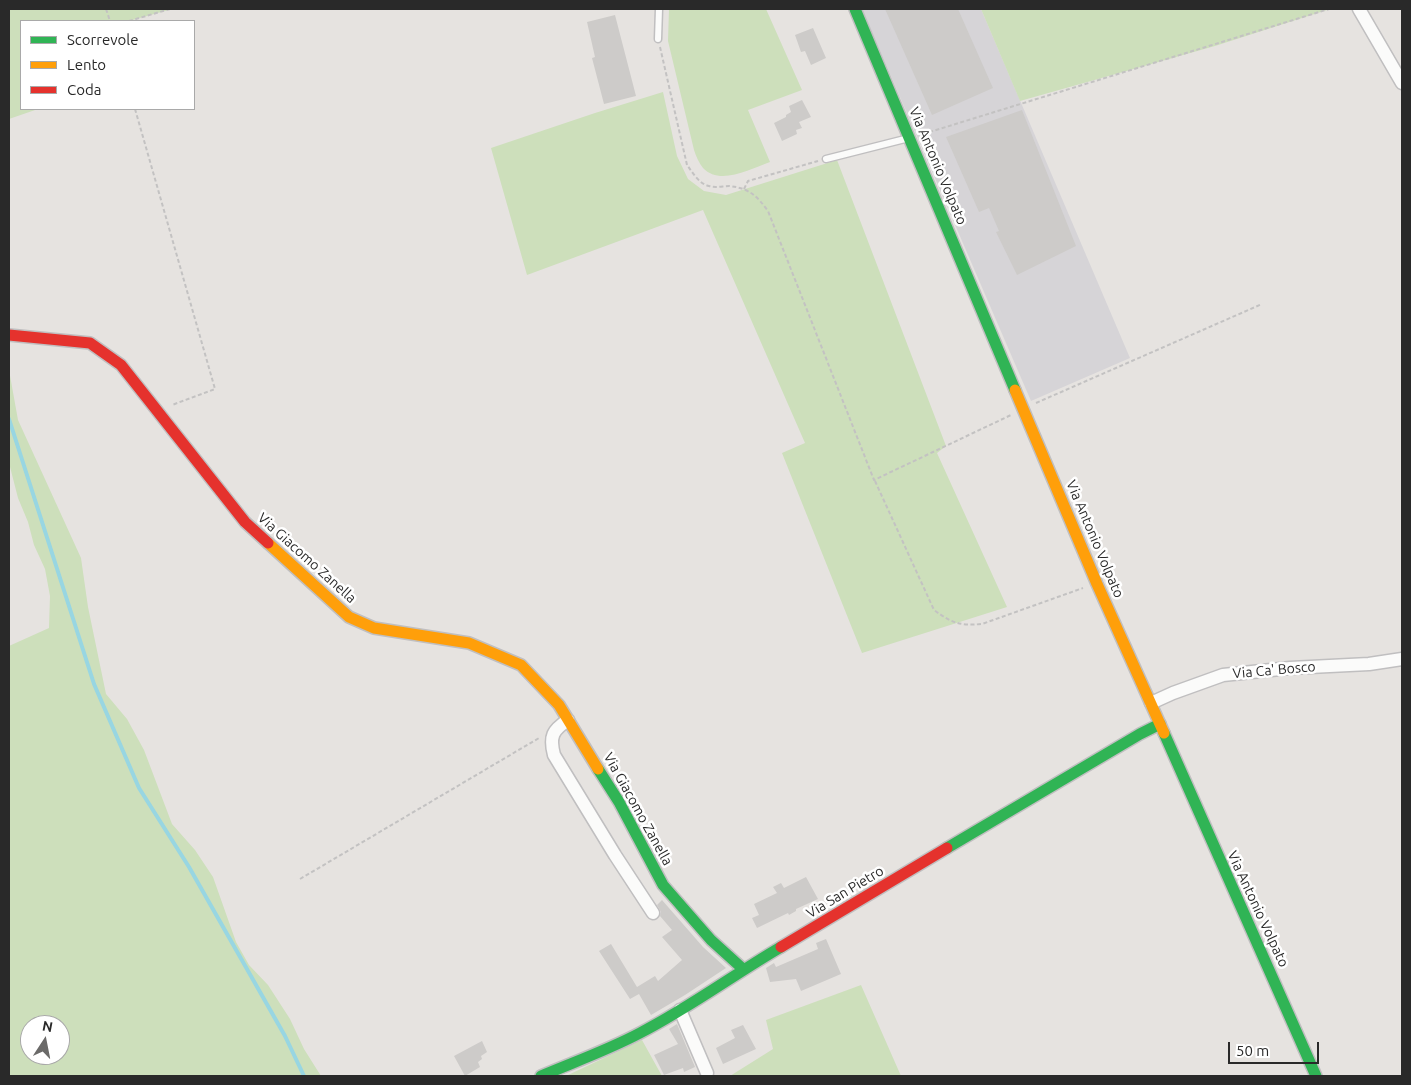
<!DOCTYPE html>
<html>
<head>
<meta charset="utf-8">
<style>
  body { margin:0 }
  #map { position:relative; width:1411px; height:1085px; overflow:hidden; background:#e6e3e0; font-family:Ubuntu,sans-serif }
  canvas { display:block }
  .frame { position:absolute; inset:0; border:10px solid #292929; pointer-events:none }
  .legend { position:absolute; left:20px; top:20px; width:175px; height:90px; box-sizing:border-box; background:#fff; border:1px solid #a9a9a9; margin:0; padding:6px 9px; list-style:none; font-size:15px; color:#292929 }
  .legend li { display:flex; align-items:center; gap:10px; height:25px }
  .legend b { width:25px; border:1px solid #a9a9a9 }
  .north { position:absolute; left:20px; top:1015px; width:50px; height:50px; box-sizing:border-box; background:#fff; border:1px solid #a9a9a9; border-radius:50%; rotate:11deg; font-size:14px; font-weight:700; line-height:20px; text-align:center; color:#292929 }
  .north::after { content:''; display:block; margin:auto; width:18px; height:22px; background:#6b6a69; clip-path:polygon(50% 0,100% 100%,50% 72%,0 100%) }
  .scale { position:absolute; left:1228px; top:1042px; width:91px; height:22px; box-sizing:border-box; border:2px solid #292929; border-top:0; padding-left:6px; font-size:15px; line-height:18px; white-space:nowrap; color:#292929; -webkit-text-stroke:4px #fff; paint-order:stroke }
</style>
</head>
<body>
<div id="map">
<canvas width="1411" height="1085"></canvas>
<div class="frame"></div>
<ul class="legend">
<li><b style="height:6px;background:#30b455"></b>Scorrevole</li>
<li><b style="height:6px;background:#ff9f0a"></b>Lento</li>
<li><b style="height:6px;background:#e5322d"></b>Coda</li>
</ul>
<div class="north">N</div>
<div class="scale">50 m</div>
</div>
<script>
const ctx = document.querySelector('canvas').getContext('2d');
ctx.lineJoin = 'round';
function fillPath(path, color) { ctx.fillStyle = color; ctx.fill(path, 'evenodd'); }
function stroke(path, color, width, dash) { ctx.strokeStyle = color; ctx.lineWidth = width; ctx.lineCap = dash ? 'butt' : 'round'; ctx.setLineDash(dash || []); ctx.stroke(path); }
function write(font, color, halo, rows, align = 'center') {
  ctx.font = font + ' Ubuntu,sans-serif'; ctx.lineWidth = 5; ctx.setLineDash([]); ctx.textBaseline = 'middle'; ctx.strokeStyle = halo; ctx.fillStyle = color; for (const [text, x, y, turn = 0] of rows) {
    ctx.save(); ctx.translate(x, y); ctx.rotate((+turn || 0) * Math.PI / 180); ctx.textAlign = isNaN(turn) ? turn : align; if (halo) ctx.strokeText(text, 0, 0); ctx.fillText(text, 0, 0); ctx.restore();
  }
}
fillPath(new Path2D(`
  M862,9h119l149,349 -99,43z`), '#d6d4d7');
fillPath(new Path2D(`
  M9,9h163l-43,12h-108v88h17l-29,10z
  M669,9h97l36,81 -54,20 22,52c-20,7 -50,24 -67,6 -4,-5 -7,-12 -9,-18l-26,-109z
  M981,9h349l-115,37 -195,55z
  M663,92l14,64 11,23 16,12 22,4 111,-35 109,286 -9,7 70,154 -145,46 -80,-200 23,-10 -102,-233 -176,65 -36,-127 104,-35z
  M9,370l9,50 63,138 7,49 18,87 21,25 17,31 28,74 23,26 18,27 23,65 13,23 19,20 22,34 14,30 17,27h-312v-430l40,-18 1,-32 -5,-27 -11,-24 -6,-23 -10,-24 -9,-35zM30,1025h30v30h-30z
  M861,985l40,91h-171l43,-27 -7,-29z
  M642,1040l20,36h-96z`), '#cddfbb');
stroke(new Path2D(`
  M9,419l85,265 45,104 50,79 96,169 19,40`), '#98d6e2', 4);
fillPath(new Path2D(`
  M885,9h73l35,79 -61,27z
  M615,15l21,81 -32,8 -12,-46 3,-1 -8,-35z
  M813,28l13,30 -15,7 -6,-14 -4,1 -6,-17z
  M802,100l9,17 -12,5 3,6 -6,2 1,4 -15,7 -8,-18 12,-6v-2l5,-3 -2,-6z
  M1022,110l54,136 -59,29 -21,-43 3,-1 -10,-23 -10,4 -33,-75z
  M806,877l12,22 -22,10v2l-7,4 -1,-2 -31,15 -5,-10 7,-3 -5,-11 23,-11 -4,-6 8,-4 3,5z
  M662,900l41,47 23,21 -41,27 -34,20 -12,-21 -9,5 -31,-48 12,-7 26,43 18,-11 3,5 24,-21 -20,-23 10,-7 -12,-14 1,-4 -4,-7z
  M826,939l15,35 -40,17 -5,-12 -26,3 -4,-14 8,-5 2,4 42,-18 -2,-6z
  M677,1024l18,43 -11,5 -1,-4 -19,7 -10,-20 24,-11 -9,-15z
  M743,1025l13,24 -33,15 -7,-16 19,-10 -4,-8z
  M482,1041l5,11 -6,4 1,3 -4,3 2,5 -15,9 -11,-20z`), '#cdcbc9');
const lane = new Path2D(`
  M658,39l1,-30
  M826,159l83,-21`);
const street = new Path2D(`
  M1359,9l43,74
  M1151,703l22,-10 50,-18 67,-7 79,-4 33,-5
  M568,720c-15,10 -19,16 -14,35l61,100 38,58
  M680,1010l27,63`);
const fast = new Path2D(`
  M855,9l160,381
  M1164,733l152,343
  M598,769l21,33 44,83 48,55 32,29
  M947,848l193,-114 20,-10
  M541,1076c33,-14 67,-26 99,-43 49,-25 93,-58 141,-86`);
const slow = new Path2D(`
  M1015,390l82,194 67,149
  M268,543l81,74 25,11 95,15 52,22 38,40 39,64`);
const jam = new Path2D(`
  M9,335l81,8 31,22 124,157 23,21
  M781,947l166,-99`);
stroke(lane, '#c0bfc0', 9);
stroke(street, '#c0bfc0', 15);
stroke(fast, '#c0bfc0', 14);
stroke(slow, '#c0bfc0', 14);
stroke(jam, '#c0bfc0', 14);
stroke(new Path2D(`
  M106,9l4,12
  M129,21l41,-12
  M660,47l27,118c6,8 12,19 22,21 7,2 14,0 20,0 20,2 28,10 39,25l106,269 137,-65
  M135,109l80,280 -43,16
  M923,134l406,-125
  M744,189l4,-8 70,-20
  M1036,403l226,-99
  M875,481l59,129c18,13 25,16 48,14l101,-36
  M300,879l239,-141`), '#c3c2c2', 2, [4, 2.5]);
stroke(lane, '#fbfbfa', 6);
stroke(street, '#fbfbfa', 12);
stroke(fast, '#30b455', 11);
stroke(slow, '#ff9f0a', 11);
stroke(jam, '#e5322d', 11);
write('14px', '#292929', '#fff', [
  ["Via Antonio Volpato",938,166,67],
  ["Via Antonio Volpato",1095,539,67],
  ["Via Giacomo Zanella",307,558,42],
  ["Via Ca' Bosco",1274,670,-5],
  ["Via Giacomo Zanella",638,809,61],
  ["Via San Pietro",845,892,-31],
  ["Via Antonio Volpato",1258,909,65]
]);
</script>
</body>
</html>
